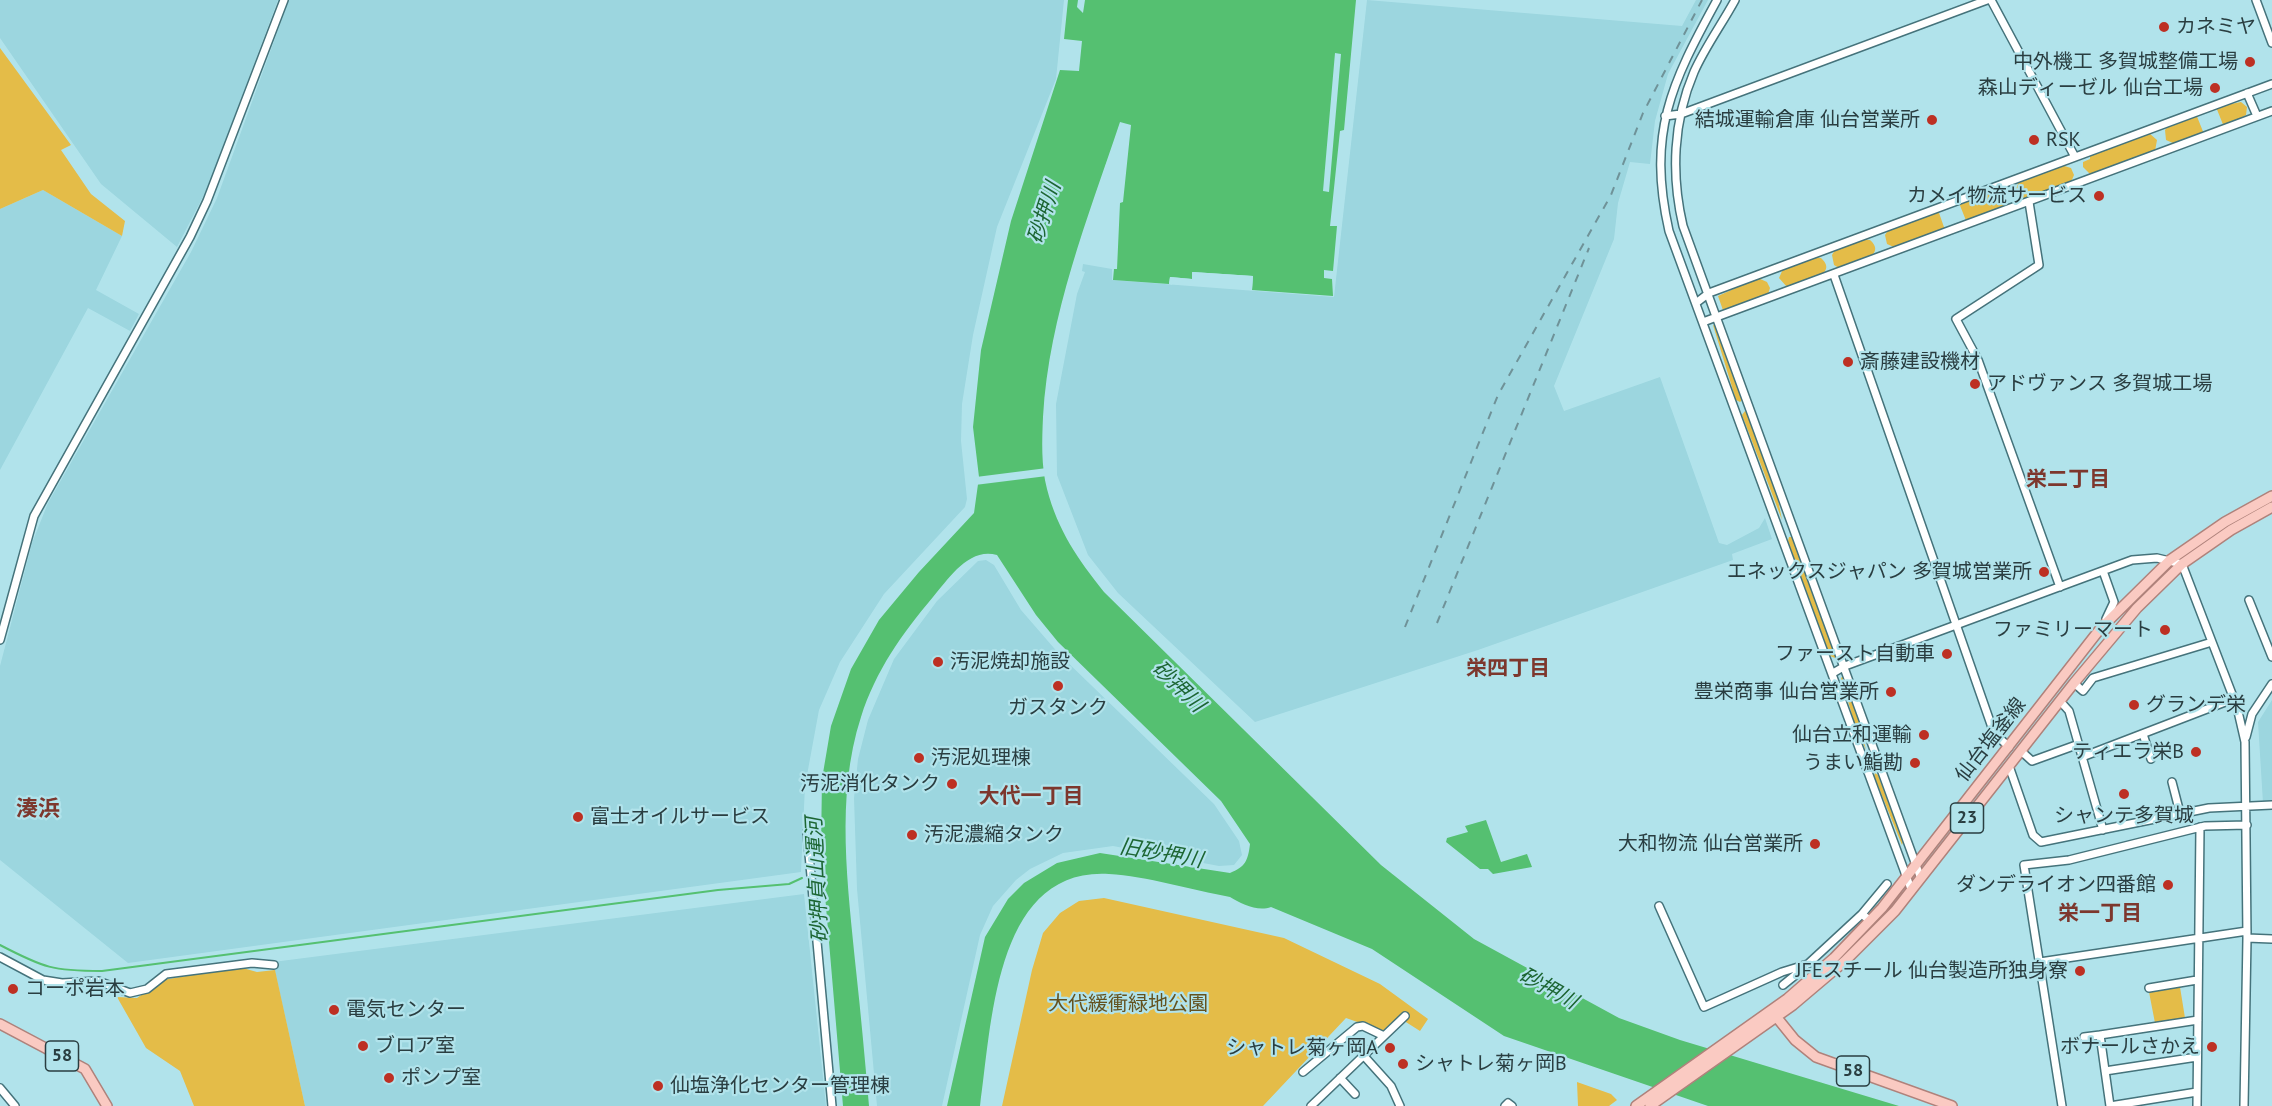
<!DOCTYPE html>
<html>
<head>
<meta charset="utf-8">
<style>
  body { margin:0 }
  canvas { display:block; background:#b1e3eb }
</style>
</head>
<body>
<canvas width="2272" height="1106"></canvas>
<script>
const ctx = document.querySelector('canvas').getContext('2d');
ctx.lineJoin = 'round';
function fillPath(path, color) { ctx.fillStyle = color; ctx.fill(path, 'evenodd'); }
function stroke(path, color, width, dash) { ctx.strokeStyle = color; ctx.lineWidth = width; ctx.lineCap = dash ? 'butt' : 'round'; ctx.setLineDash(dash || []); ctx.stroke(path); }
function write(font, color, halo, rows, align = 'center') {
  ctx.font = font + ' "PT Sans","Noto Sans JP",sans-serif'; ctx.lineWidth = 4.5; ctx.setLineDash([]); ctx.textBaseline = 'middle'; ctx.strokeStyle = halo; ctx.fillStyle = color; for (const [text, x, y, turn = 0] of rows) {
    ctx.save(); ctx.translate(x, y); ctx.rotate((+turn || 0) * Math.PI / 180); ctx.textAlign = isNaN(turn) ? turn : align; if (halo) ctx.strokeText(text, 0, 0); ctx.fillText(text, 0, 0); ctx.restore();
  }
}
fillPath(new Path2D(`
  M0,0h278l-71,189 -30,58 -76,-63 -101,-146z
  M289,0h775l-8,79 -59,148 -24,108 -11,69 -1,37 6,58 -2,8 -81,87 -44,68 -21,48 -14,76 -4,86 -673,91 -128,-103v-194l32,-123 16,-40 143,-251 26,-54z
  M1367,0l315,26 14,-26h12l-40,74 -13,47 -5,43 -20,-2 -12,41 -4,36 -60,147 10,25 96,-34 59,166 8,2 32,-17 6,-10 7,21 -40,15 1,6 -255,90 -223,72 -137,-129 -30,-38 -31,-80 -1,-71 21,-110 8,-22 -3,-1 1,-7 29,5v11l222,17z
  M43,190l79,46 -26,54 43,24 -9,17 -42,-23 -88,162v-261z
  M986,560l8,5 27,45 39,45 154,149 25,37 3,14 -8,10 -15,1 -106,-20 -50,7 -33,16 -14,11 -23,26 -13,29 -38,171h-65l-20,-217 -3,-91 4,-39 10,-39 26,-61 43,-58 41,-40z
  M2272,700v101l-9,2 -5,-81z
  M804,894l22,212h-521l-32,-144z`), '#9cd6df');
fillPath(new Path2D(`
  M0,48l71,97 -10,5 30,44 34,27 -3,15 -79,-46 -43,19z
  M2241,102l6,5 -1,8 -22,12 -8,-20z
  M2196,114l8,20 -29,10 -9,-4 -1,-10 5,-6z
  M2149,133l8,7 -2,11 -64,24 -8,-8v-5l7,-3v-5z
  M2061,165l10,3 3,7 -3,7 -46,17 -7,-4 -2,-6 3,-8z
  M1994,190l8,1 4,6 -1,10 -38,16 -8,-20z
  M1938,210l7,20 -49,18 -9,-4 -2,-9 4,-6z
  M1861,239l9,1c19,17 -19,24 -31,28l-5,-3 -2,-10 3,-5z
  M1812,257l9,1c20,18 -22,25 -34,29l-8,-9 4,-9z
  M1758,278l9,4 3,6 -2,6 -44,19 -6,-17z
  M1713,325l3,1 27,73 -3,3 -4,-2z
  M1745,411l3,2 27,71 7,36 -40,-105z
  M1789,537h4l43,119 -1,2 -5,-2 -42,-115z
  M1844,675l9,24 13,51 -10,-22 -15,-50z
  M1875,773l3,2 25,67 -1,3 -28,-69z
  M1104,898l180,40 96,46 48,35 -8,12 -22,-14 -15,14 -37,-13 -83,88h-261l30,-136 11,-37 17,-20 19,-12z
  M239,967l18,5 18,-2 30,136h-111l-14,-35 -34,-23 -29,-51 20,1 26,-18z
  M2180,987l5,31 -30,5 -6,-31z
  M1577,1082l34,12 6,6 -8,6h-31z`), '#e4bc48');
fillPath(new Path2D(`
  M1068,0h10l-1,7 6,6 2,-13h271l-12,130 -4,1 -10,95h7l-4,45 -9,-1v8l8,1 1,17 -81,-6 1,-14 -60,-4 -1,7 -22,-2 -1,7 -56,-4 1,-11h3l3,-66 3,-1 8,-77 -11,-3c-32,96 -71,192 -77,295 -1,23 -2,49 4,72 11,42 31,70 57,103l277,273 93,74 145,79 61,22 219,66h-191l-204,-70 -132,-87 -101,-42c-13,5 -30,-3 -41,-10 -38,-7 -84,-21 -121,-23 -115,-7 -117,152 -129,232h-33l38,-169 23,-38 16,-16 33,-20 43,-10 130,20c15,-6 18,-12 20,-29l-29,-43 -163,-159 -22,-27 -39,-60c-28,-8 -48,23 -64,42 -31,37 -57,73 -72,120 -26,80 -13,170 -5,253 5,45 9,91 13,136h-26l-22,-258 1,-69 9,-53 20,-57 28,-49 40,-48 55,-59 5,-36 -6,-50 8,-77 30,-129 49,-151 19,1 3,-30 -18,-2z
  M1486,820l15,42 26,-8 5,13 -39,7 -5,-5h-8l-34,-27 1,-4 21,-6 -3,-6z`), '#55c071');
fillPath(new Path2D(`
  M1335,53l6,1 -12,138 -6,-1z
  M1192,272l61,4 -1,14h-3l1,-11 -55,-4 -2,6 -20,-1 -1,5 -3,-1 1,-7 22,2z
  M1047,468v8l-72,9 1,-8z`), '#b1e3eb');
stroke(new Path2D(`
  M0,945c44,23 53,26 102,26l616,-81 71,-6 13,-6`), '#55c071', 2);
const minor = new Path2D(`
  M1717,0c-46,84 -70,133 -48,231l242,658
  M1735,0c-13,24 -30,47 -41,72 -21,49 -23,103 -11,154l237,650
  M1991,0l84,157
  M2256,0l16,43
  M2247,93l10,23
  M1665,116l16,-2 306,-114
  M2029,202l10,63 -83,54 22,41 82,227
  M1834,275l160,458 15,14
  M1696,303l13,-10 563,-209
  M1703,322l569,-211
  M2103,571l11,31 -8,17
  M2249,600l23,57
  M0,640l34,-124 156,-279 17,-36 77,-201
  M1833,673l12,-7 287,-106 25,-2 25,6 55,143 8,35 2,196 -3,168
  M2074,683l9,8 10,-13 119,-36
  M2060,701l9,10 34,119
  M2143,734l8,25
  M2246,737l6,-23 20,-30
  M2021,751l11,10 47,-17
  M2082,757l151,-58
  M2009,766l24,69 8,7 168,-34 63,-3
  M2172,782l8,31
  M807,832l25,274
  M1659,906l45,101 78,-35 26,-8 54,-50 8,7
  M1862,914l25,-30
  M2247,938l25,1
  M0,957l43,23 19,3 36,-2 32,12 17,-4 19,-15 86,-11 22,2
  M2040,962l207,-31
  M1783,985l21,-17
  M2149,988l48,-8
  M2084,1037l16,-2
  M1364,1056l27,30 9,20
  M2105,1071l92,-14
  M1303,1072l54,-45 6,-1 21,10
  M1340,1078l15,16
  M0,1088l15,18
  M1311,1106l94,-90
  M1505,1106l3,-3 4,3
  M2062,1106l-38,-241 45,-5 136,-34 42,-1
  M2110,1106l-10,-71 98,-15
  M2110,1106l87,-14
  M2197,1106l3,-279`);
const major = new Path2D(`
  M1774,1014l21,26 21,17 136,49
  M0,1024l85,45 22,37
  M1636,1106l151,-107 47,-41 48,-50 218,-279 70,-69 55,-38 47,-26
  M1650,1106l143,-101 52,-44 50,-50 179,-228 63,-75 45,-44 49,-34 41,-23`);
stroke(minor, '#45737b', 10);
stroke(major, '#af827b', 12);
stroke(minor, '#fff', 7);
stroke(major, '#facac2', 9);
stroke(new Path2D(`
  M1437,623l152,-375
  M1405,627l93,-232 113,-200 32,-82 59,-113`), '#6f9298', 2, [8, 8]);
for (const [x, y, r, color] of [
  [2164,27,6,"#bd3023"],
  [2250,62,6,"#bd3023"],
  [2215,88,6,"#bd3023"],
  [1932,120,6,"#bd3023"],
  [2034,140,6,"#bd3023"],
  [2099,196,6,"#bd3023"],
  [1848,362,6,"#bd3023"],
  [1975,384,6,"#bd3023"],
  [2044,572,6,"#bd3023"],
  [2165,630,6,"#bd3023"],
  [1947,654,6,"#bd3023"],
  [938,662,6,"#bd3023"],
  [1058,686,6,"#bd3023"],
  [1891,692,6,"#bd3023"],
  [2134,705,6,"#bd3023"],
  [1924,735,6,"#bd3023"],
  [2196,752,6,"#bd3023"],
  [919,758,6,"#bd3023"],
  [1915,763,6,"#bd3023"],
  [952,784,6,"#bd3023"],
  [2124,794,6,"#bd3023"],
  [578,817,6,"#bd3023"],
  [912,835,6,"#bd3023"],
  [1815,844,6,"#bd3023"],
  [2168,885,6,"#bd3023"],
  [2080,971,6,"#bd3023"],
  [13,989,6,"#bd3023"],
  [334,1010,6,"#bd3023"],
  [363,1046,6,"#bd3023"],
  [2212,1047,6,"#bd3023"],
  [1390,1048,6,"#bd3023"],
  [1403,1064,6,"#bd3023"],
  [389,1078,6,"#bd3023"],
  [658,1086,6,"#bd3023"]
]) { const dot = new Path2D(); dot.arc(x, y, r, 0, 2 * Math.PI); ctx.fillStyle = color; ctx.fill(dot); stroke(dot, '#b1e3eb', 2); }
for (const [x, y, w] of [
  [1967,818,33],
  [62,1056,33],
  [1853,1071,33]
]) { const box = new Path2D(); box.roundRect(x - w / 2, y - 15, w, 30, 4.5); ctx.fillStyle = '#b1e3eb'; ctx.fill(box); stroke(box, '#2a3e41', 1.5); }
write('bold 18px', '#2a3e41', null, [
  ["23",1967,818],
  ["58",62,1056],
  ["58",1853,1071]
]);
write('20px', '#2a3e41', '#b1e3eb', [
  ["カネミヤ",2176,27,"left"],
  ["中外機工 多賀城整備工場",2238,62],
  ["森山ディーゼル 仙台工場",2203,88],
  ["結城運輸倉庫 仙台営業所",1920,120],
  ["RSK",2046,140,"left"],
  ["カメイ物流サービス",2087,196],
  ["斎藤建設機材",1860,362,"left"],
  ["アドヴァンス 多賀城工場",1987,384,"left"],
  ["エネックスジャパン 多賀城営業所",2032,572],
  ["ファミリーマート",2153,630],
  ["ファースト自動車",1935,654],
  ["汚泥焼却施設",950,662,"left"],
  ["豊栄商事 仙台営業所",1879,692],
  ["グランデ栄",2146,705,"left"],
  ["ガスタンク",1058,708,"center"],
  ["仙台立和運輸",1912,735],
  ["ティエラ栄B",2184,752],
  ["汚泥処理棟",931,758,"left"],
  ["うまい鮨勘",1903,763],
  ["汚泥消化タンク",940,784],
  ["シャンテ多賀城",2124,816,"center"],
  ["富士オイルサービス",590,817,"left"],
  ["汚泥濃縮タンク",924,835,"left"],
  ["大和物流 仙台営業所",1803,844],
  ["ダンデライオン四番館",2156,885],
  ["JFEスチール 仙台製造所独身寮",2068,971],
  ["コーポ岩本",25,989,"left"],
  ["電気センター",346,1010,"left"],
  ["ブロア室",375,1046,"left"],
  ["ボナールさかえ",2200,1047],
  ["シャトレ菊ヶ岡A",1378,1048],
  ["シャトレ菊ヶ岡B",1415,1064,"left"],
  ["ポンプ室",401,1078,"left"],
  ["仙塩浄化センター管理棟",670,1086,"left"]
], 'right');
write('20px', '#2a3e41', '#b1e3eb', [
  ["仙台塩釜線",1991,740,-52]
]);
write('20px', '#64521f', '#b1e3eb', [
  ["大代緩衝緑地公園",1128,1004]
]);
write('italic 21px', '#1d6633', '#b1e3eb', [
  ["砂押川",1045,213,-72],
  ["砂押川",1178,687,44],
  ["旧砂押川",1161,854,10],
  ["砂押貞山運河",818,880,-93],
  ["砂押川",1548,989,29]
]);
write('bold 21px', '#7d372d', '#b1e3eb', [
  ["栄二丁目",2068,480],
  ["栄四丁目",1508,669],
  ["大代一丁目",1031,797],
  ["栄一丁目",2100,914]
]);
write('bold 22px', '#7d372d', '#b1e3eb', [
  ["湊浜",38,810]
]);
</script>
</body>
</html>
